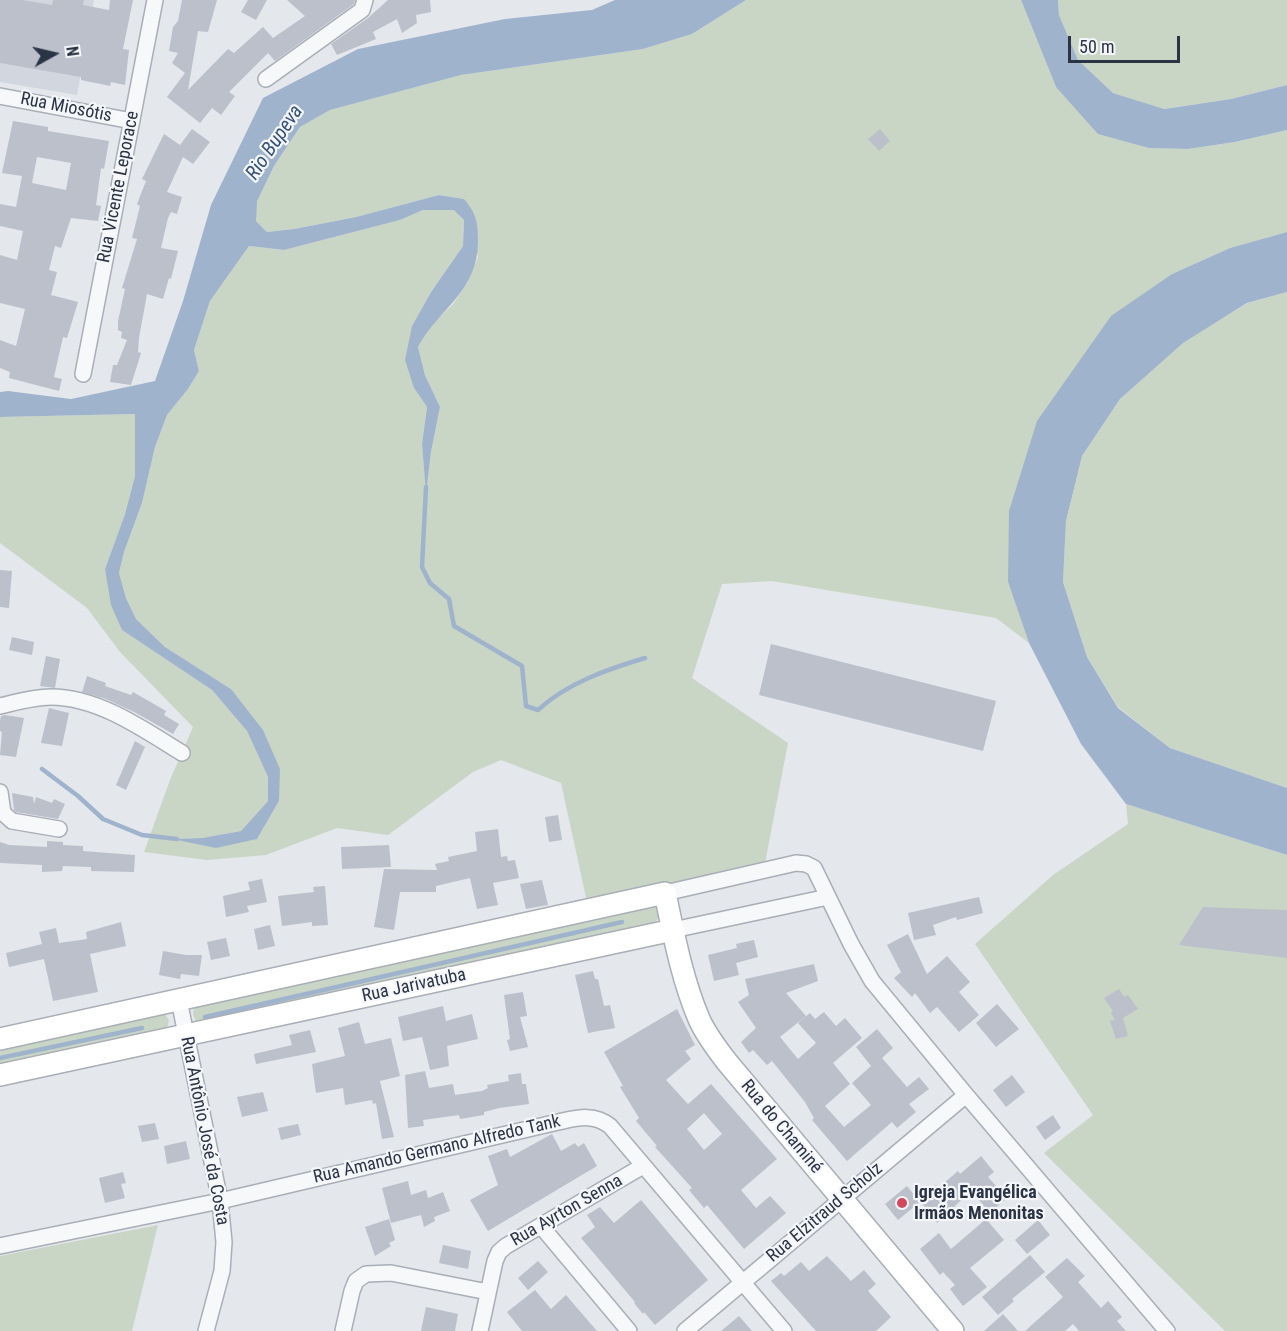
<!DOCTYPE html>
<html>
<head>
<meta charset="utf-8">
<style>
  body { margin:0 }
  #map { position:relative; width:1287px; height:1331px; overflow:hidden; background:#e4e7ec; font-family:"Roboto Condensed",sans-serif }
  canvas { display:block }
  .north { position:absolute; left:24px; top:24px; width:60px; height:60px; -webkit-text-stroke:4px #f4f6f9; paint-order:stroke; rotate:82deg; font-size:16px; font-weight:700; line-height:24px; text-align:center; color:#2b3445 }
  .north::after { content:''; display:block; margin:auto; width:21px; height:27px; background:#2b3445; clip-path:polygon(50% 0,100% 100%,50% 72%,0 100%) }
  .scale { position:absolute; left:1068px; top:36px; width:112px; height:27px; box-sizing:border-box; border:3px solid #2b3445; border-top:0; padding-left:8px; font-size:18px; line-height:21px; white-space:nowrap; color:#2b3445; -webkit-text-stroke:4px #f4f6f9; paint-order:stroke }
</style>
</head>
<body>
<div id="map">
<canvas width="1287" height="1331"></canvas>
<div class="north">N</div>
<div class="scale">50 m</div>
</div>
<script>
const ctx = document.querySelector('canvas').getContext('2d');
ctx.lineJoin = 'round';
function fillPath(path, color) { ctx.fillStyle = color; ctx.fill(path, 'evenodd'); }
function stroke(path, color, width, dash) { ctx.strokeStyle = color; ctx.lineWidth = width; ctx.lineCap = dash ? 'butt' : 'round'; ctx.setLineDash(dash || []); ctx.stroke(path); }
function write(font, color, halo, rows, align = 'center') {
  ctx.font = font + ' "Roboto Condensed",sans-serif'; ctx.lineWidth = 4.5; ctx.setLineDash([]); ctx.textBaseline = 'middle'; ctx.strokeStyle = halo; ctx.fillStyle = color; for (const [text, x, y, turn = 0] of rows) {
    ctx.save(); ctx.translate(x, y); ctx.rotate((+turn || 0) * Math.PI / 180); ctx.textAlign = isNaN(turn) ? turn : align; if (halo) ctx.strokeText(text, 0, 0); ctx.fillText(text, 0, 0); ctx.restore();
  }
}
fillPath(new Path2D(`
  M0,0h94l-17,95 -77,-13z`), '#d2d6de');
fillPath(new Path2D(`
  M746,0h275l35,87 93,61 39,1 47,-7 52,-12v102l-57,16 -58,26 -164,308 21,61 -33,-25 -224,-37 -50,3 -30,94 96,65 -23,120 -178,39 -26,-119 -60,-23 -28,12 -85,63 -51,-7 -71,27 -59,5 -63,-8 26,-72 23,-53 -73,-75 -33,-44 -87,-65v-126l135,-3v62l-10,38 -20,55 17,61 90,60 35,41 21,46v24l-27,30 -39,7 -26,1h81l22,-38 -48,-112 -66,-42 -29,-28 -10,-21 -7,-25 5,-21 18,-49 13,-56 12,-32 21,-26 11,-18 -5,-21 16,-49 39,-55 35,4 116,-30 23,-10 31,-1 10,11 -1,26 -32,46 -19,34 2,62 13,19 -5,37 4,45 5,-37 9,-45 -15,-32 -7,-28 9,-17 26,-26 14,-21 11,-26 -14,-58 -25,-4 -83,22 -62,12 -27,3 -11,-11v-20l18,-35 26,-39 30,-17 131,-35 182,-26 49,-15z
  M1058,0h229v85l-56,14 -68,10 -50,-16 -35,-33 -19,-45z
  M1287,292v496l-117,-40 -52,-41 -31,-50 -24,-75 3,-61 16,-65 38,-57 62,-56 66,-40z
  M1126,804l161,51v476h-62l-181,-178 49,-38 -118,-171 78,-69 75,-51z
  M654,905l3,4 2,8 -5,7 -457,98c-5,-6 -5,-11 -1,-17z
  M164,1013l5,7 -2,9 -167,38v-21z
  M158,1225l-26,106h-132v-75z`), '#c9d6c5');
fillPath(new Path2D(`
  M615,0h131l-54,34 -49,15 -182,26 -131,35 -30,17 -26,39 -17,35 -1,20 11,11 27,-3 62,-12 83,-22 25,4c12,14 14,23 14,42 0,51 -39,67 -60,106l7,28 15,32 -9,45 -5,41 -4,-49 5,-37 -13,-19 -9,-28 7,-34 19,-34 32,-46 1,-26 -10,-10h-31l-23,10 -116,30 -35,-4 -39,55 -16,49 5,21 -11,18 -21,26 -12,32 -13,56 -18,49 -5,21 7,25 10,21 29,28 66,42 32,41 17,39 -1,32 -22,38 -41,9 -44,-9 30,-1 39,-7 27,-30v-24l-21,-46 -35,-41 -90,-60 -11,-25 -6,-36 20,-55 10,-38v-62l-135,3v-25l8,-1 63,8 84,-18 28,-80 28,-96 52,-107 95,-49 147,-30 87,-9z
  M1021,0h37l1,15 19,45 35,33 51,16 67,-10 56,-14v45l-52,12 -47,7 -39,-1 -51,-14 -42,-47z
  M1287,232v60l-40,11 -64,40 -63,56 -38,57 -16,65 -3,61 24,75 31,51 52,40 117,40v67l-161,-51 -45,-60 -52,-101 -21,-61 1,-71 28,-90 74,-105 61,-42 58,-26z`), '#9fb4cc');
stroke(new Path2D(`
  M426,487l-4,80 8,16 19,16 5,27 68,40 4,40 12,4c29,-27 70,-41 107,-52
  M42,769l36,27 25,23 39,16 35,4
  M205,1017l417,-95
  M0,1058l142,-30`), '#9fb4cc', 4.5);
fillPath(new Path2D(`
  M0,0h22l30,5 1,-5h31l-1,5 26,5 1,-10h23l-10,49 6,1 -4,35 -14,-3 -1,4 -29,-6v-3l-81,-14z
  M182,0h35l-9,32 -10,-1 -10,59 40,-41 6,4 29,-26 10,11 32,-22 -18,-16h68l-1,4 -79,57 -7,-8 -39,39 6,4 -14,19 -9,-7 -12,15 -33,-26 18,-24 -13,-10 6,-10 -9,-2 4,-24 5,-6z
  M248,0h19l-11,20 -15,-8z
  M388,0h42l1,12 -15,3 1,8 -15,10 -5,-14 -24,13 3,7 -39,16 -6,-11 37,-26z
  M13,121l35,6v4l61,10 -5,28 -3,-1 -5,37 5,1 -3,15 -27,-3 -10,30 -6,-2 -6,24 8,2 -6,23 27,7 -11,36 -4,-1 -9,40 8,2 -3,12 -50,-13 1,-6 -10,-4v-28l16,6 9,-37 -25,-6v-48l17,5 6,-29 -23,-5v-22l16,3 6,-31 -20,-3zM37,157l34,6 -5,27 -34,-7z
  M192,129l18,13 -17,22 -10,-7 -16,35 15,5 -5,17 -6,-2 -3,6 -7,30 17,3 -7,28 -2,-1 -6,21 -16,-5 -8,44 -1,14 3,1 -10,32 -21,-3 3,-17h4l10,-25 -6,-2 1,-6 -4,-2v-9l7,-32 -3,-1 15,-49 -5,-1 8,-32 -3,-2 9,-23 -4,-2 22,-45 16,11z
  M880,129l10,12 -11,10 -11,-12z
  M0,570l12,1 -3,37 -9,-1z
  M12,637l22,5 -2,13 -23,-5z
  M771,644l225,57 -13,50 -224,-56z
  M46,656l14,3 -5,29 -15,-2z
  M87,676l19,7 -1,3 26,9 2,-3 33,19 -2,4 15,9 -6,10 -37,-21 -30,-14 -24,-7z
  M49,708l20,5 -7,33 -21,-3z
  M5,715l19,3 -8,39 -16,-2 2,-23 -2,-1v-10l1,-5z
  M135,741l10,6 -19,43 -10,-5z
  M12,793l21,4 1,7 2,-7 16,6 2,-4 11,5 -7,15 -42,-7 -2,-2z
  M558,815l4,25 -13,2 -4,-25z
  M498,829l3,28 6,-1 1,5 7,-1 4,18 -26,5 5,22 -21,4 -7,-31 -34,8v6h-36l-6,38 -20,-3 10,-58 53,1 -2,-6 14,-3 -1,-4 29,-6 -2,-19z
  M47,841l16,1v3l20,1v5l52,4 -1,17 -43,-1v-4l-28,-1 -1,5 -20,1v-7l-42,-2v-21l9,3 38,2z
  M389,845l2,22 -49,2 -1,-22z
  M262,879l5,23 -20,4 2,6 -23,5 -3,-21 27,-6 -2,-8z
  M542,880l6,25 -22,4 -6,-25z
  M325,886l3,39 -16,1v-4l-30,4 -4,-30 36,-4 -1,-5z
  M979,897l4,16 -26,7 -1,-3 -23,8 3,10 -22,5 -6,-27z
  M1203,907l84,3v48l-108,-13z
  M121,922l5,24 -36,8 8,38 -45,9 -9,-42 -35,8 -3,-14 36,-9 -3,-12 17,-4 3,15 28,-4 -1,-7z
  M270,925l5,21 -17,4 -4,-21z
  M908,934l19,40 20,-18 23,26 -11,10 20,23 -20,17 -22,-25 -7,6 -15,-20 -3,4 -18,-19 7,-6 -14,-27z
  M226,938l4,18 -19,4 -4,-18z
  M754,940l4,17 -22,6 3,12 -25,6 -6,-26 29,-7 -1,-4z
  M163,951l23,4h16l-3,21 -18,-2 -1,5 -21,-4z
  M814,964l4,17 -32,12 20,23 -26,21 18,22 18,-16 -18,-20 12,-10 5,6 9,-7 12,14 9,-8 17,20 -29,25 17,21 -25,22 19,21 27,-22 -19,-22 19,-17 -15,-19 21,-18 16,19 -11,10 25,29 12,-10 10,12 -20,15 7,8 -19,16 -5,-6 -45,39 -35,-41 2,-2 -9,-16 -33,-41 -5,4 -14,-15 -4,3 -8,-11 15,-14 -18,-26 11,-7 -4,-16z
  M593,971l2,8h3l6,27 6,-1 5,23 -27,5 -13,-58z
  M1119,989l5,8 4,-2 10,14 -15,9 5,18 -12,3 -6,-18 5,-1 -4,-7 2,-2 -9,-13z
  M523,992l4,24 -7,1 8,30 -18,4 -3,-11 3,-1 -6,-44z
  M997,1004l22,25 -23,18 -20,-24z
  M443,1006l3,15 26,-7 6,25 -31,7 2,20 -19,4 -8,-33 -19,4 -5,-24z
  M677,1009l18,36 -10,6 6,8 -25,21 22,24 23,-20 66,75 -36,31 15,18 14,-12 16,17 -42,36 -37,-44 -3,3 -15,-18 3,-2 -37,-41 2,-1 -21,-25 3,-3 -19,-31 3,-1 -19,-34zM704,1113l18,21 -18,16 -17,-21z
  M359,1022l6,22 26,-6 9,38 -20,5 14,56 -12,2 -6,-36 -3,1 -1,-4 -27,5 -2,-17 -27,5 -4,-29 33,-8 -7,-28z
  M310,1030l6,22 -60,12 -2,-10 38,-9 -3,-10z
  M425,1071l4,17 24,-4 2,11 27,-4 6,-3 -1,-3 22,-4 -1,-6 13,-2 1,11h4l3,20 -30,4 -15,4v3l-24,4 -1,-4 -36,5 1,6 -16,2 -3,-53z
  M1012,1075l13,17 -19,15 -13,-17z
  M263,1092l5,19 -26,6 -5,-20z
  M1053,1115l8,13 -16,12 -9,-13z
  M155,1123l4,16 -17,3 -4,-16z
  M298,1124l3,11 -20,5 -3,-12z
  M552,1134l9,17 14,-8 3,4 6,-4 13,23 -109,65 -18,-31 28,-15 -10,-29 19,-7 3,8z
  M186,1141l4,18 -23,5 -3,-18z
  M981,1156l13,16 -6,5 19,21 -17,15 -19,-22 -34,32 -18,-23 17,-15 2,3 20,-17 2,3z
  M123,1172l3,11 -5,1 4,14 -20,5 -6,-25z
  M408,1181l3,14 15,-5 2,8 15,-6 7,19 -16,6 1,4 -11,6 -3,-12 -30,8 -9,-35z
  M907,1186l13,16 -22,18 -13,-16z
  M641,1200l67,80 -53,45 -11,-13 -1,2 -9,-11 1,-1 -54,-64 14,-11 -8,-12 13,-8 14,16z
  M389,1219l6,21 -6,3 2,3 -16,10 -10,-29z
  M986,1219l18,21 -34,28 17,19 -24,19 -13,-17 5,-4 -12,-13 -3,3 -20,-26 19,-16 12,16z
  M1038,1220l12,15 -23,19 -12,-14z
  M443,1245l28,6 -3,18 -29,-6z
  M1030,1255l15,17 -33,27 2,2 -16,14 -16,-18z
  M827,1256l24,25 13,-11 12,14 -8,7 23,26 -15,14h-60l-45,-50 10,-8 3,3 17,-14 8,9z
  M1067,1258l18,18 -7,6 23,26 7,-7 14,16 -5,4 9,10h-47l-6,-7 -8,7h-40l38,-34 -18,-20z
  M538,1261l10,11 -20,18 -10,-12z
  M535,1290l16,19 15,-14 31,36h-75l-15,-19z
  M426,1307l32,7 -3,17h-34z
  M1003,1314l15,17h-34z
  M739,1316l13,15h-31z`), '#bbc0ca');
const street = new Path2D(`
  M266,79l96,-69 3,-10
  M0,96l132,25
  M83,374l72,-374
  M0,706c17,-4 34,-9 51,-9 47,0 92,32 131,56
  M0,792l3,21 9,8 47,8
  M665,893l131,-30 10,1 8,4 37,76 21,37 94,114 201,236
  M673,930l155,-33
  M179,1000l41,201 4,41 -2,29 -16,60
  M541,1226l88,105
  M0,1246l220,-45 338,-79c19,-4 36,-9 52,4l174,205
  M343,1331l9,-40 4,-10 10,-7 25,-1 97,19
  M480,1331l15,-70 4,-9 7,-6 137,-80
  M685,1331l281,-236`);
const secondary = new Path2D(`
  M0,1039l665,-146c9,43 17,86 34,126 7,16 18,30 28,43l226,269
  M0,1075l673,-145`);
stroke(street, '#a9aeb7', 18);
stroke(secondary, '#a9aeb7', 24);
stroke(street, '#f7f8fa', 15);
stroke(secondary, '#fff', 21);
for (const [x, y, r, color] of [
  [902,1203,6,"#d1495b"]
]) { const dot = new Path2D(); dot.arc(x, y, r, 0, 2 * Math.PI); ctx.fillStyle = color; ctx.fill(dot); stroke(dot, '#f4f6f9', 2); }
write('18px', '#2b3445', '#f4f6f9', [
  ["Rua Miosótis",66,108,11],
  ["Rua Vicente Leporace",119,187,-79],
  ["Rua Jarivatuba",414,986,-12],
  ["Rua do Chaminé",781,1127,50],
  ["Rua Antônio José da Costa",204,1131,79],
  ["Rua Amando Germano Alfredo Tank",437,1150,-13],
  ["Rua Ayrton Senna",567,1211,-30],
  ["Rua Elzitraud Scholz",825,1213,-40]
]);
write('bold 18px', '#2b3445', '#f4f6f9', [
  ["Igreja Evangélica",914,1193],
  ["Irmãos Menonitas",914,1214]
], 'left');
write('italic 20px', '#34527a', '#f4f6f9', [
  ["Rio Bupeva",275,143,-56]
]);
</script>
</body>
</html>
